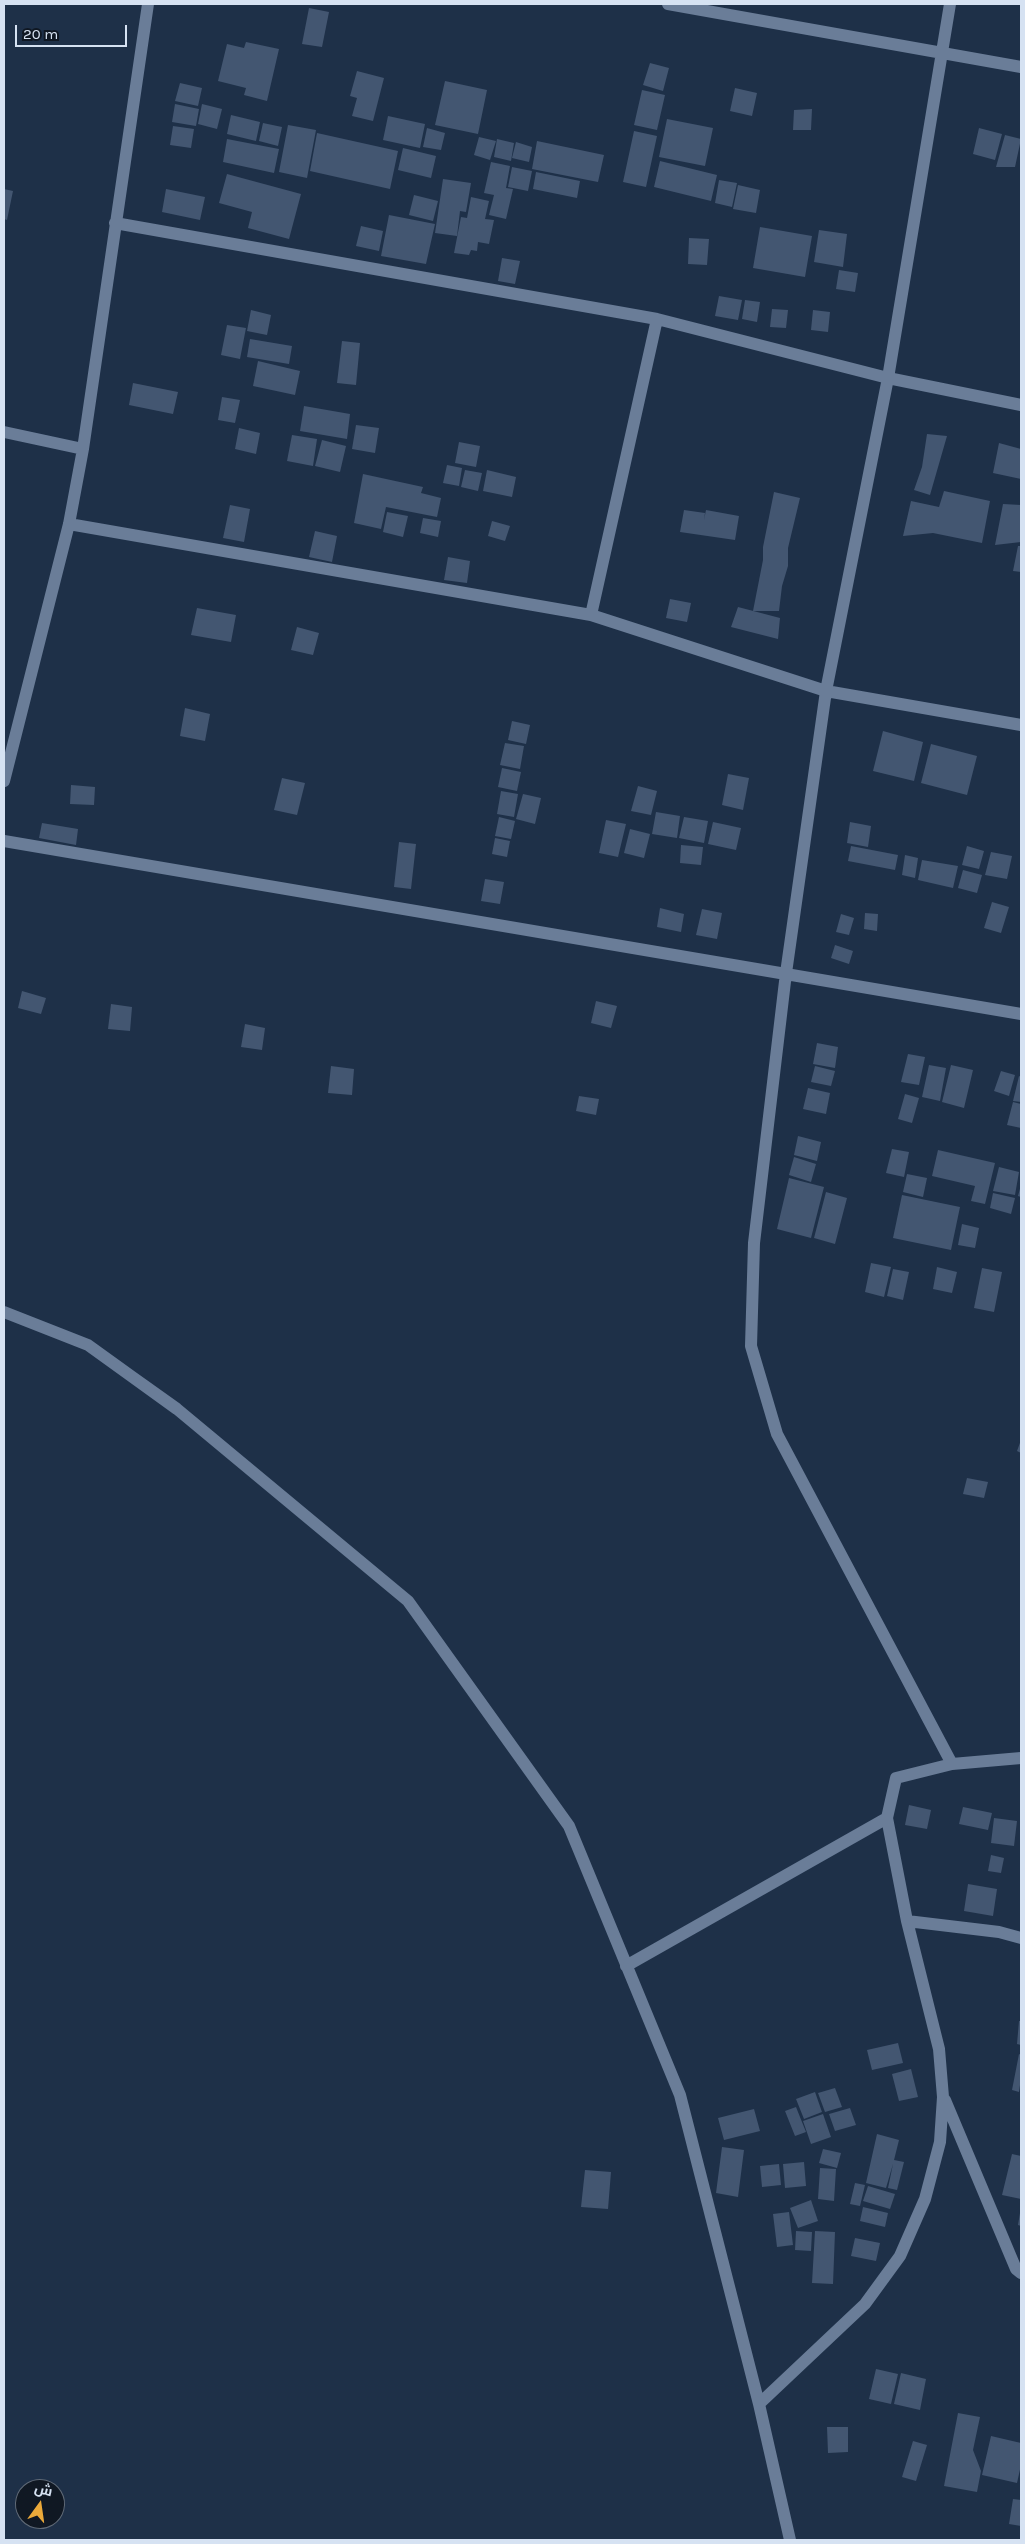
<!DOCTYPE html>
<html>
<head>
<meta charset="utf-8">
<style>
  body { margin:0 }
  #map { position:relative; width:1025px; height:2544px; overflow:hidden; background:#1e3048; font-family:Karla,Cairo,sans-serif }
  canvas { display:block }
  .frame { position:absolute; inset:0; border:5px solid #d6e2f2; pointer-events:none }
  .north { position:absolute; left:15px; top:2479px; width:50px; height:50px; box-sizing:border-box; background:#101823; border:1px solid #5f6976; border-radius:50%; rotate:14deg; font-size:14px; font-weight:700; line-height:20px; text-align:center; color:#d6e2f2 }
  .north::after { content:''; display:block; margin:auto; width:18px; height:22px; background:#eba93a; clip-path:polygon(50% 0,100% 100%,50% 72%,0 100%) }
  .scale { position:absolute; left:15px; top:25px; width:112px; height:22px; box-sizing:border-box; border:2px solid #d6e2f2; border-top:0; padding-left:6px; font-size:15px; line-height:18px; white-space:nowrap; color:#d6e2f2; -webkit-text-stroke:4px #101823; paint-order:stroke }
</style>
</head>
<body>
<div id="map">
<canvas width="1025" height="2544"></canvas>
<div class="frame"></div>
<div class="north">ش</div>
<div class="scale">20 m</div>
</div>
<script>
const ctx = document.querySelector('canvas').getContext('2d');
ctx.lineJoin = 'round';
function fillPath(path, color) { ctx.fillStyle = color; ctx.fill(path, 'evenodd'); }
function stroke(path, color, width, dash) { ctx.strokeStyle = color; ctx.lineWidth = width; ctx.lineCap = dash ? 'butt' : 'round'; ctx.setLineDash(dash || []); ctx.stroke(path); }
fillPath(new Path2D(`
  M309,8l20,4 -7,35 -20,-3z
  M246,42l33,7 -12,52 -23,-6 2,-7 -28,-7 9,-37 17,4z
  M650,63l19,5 -6,23 -20,-6z
  M357,71l27,7 -11,43 -21,-5 5,-18 -7,-2z
  M445,81l42,9 -9,44 -43,-9z
  M180,83l22,5 -4,18 -23,-5z
  M735,88l22,5 -5,23 -22,-5z
  M642,90l23,5 -8,35 -23,-5z
  M175,104l24,5 -3,17 -24,-4z
  M202,104l20,5 -5,20 -19,-5z
  M812,109l-1,21h-18l1,-20z
  M231,115l29,7 -4,19 -29,-7z
  M388,116l37,8 -5,24 -37,-8z
  M667,119l46,9 -8,38 -46,-9z
  M263,123l19,4 -4,19 -19,-5z
  M288,125l28,5 -9,48 -28,-6z
  M173,126l21,3 -3,19 -21,-3z
  M427,128l18,5 -4,17 -18,-3z
  M979,128l23,6 -7,26 -22,-6z
  M634,131l23,5 -11,51 -23,-5z
  M317,133l81,18 -8,38 -80,-18z
  M1005,135l16,4 -6,28h-19z
  M479,137l17,4 -6,19 -16,-5z
  M227,139l52,10 -5,24 -51,-11z
  M497,139l17,4 -3,18 -17,-4z
  M537,141l67,14 -6,27 -66,-13z
  M516,142l16,5 -3,15 -17,-4z
  M403,148l33,8 -5,22 -33,-8z
  M660,161l57,14 -6,26 -57,-14z
  M491,162l19,4 -4,22 7,1 -7,30 -17,-4 5,-20 -10,-2z
  M512,167l20,4 -4,20 -20,-4z
  M536,172l44,9 -3,17 -44,-9z
  M227,174l74,20 -12,45 -41,-11 4,-16 -33,-9z
  M443,179l28,4 -5,29 -6,-1 -3,25 -22,-3z
  M719,180l18,3 -5,24 -17,-4z
  M738,185l22,5 -4,23 -23,-4z
  M4,189l9,2 -6,29 -3,-1z
  M166,189l39,8 -5,23 -38,-8z
  M414,195l24,6 -5,20 -24,-6z
  M471,197l18,4 -4,18 9,1 -5,24 -11,-2 -1,9 -6,-1 -2,5 -15,-2 7,-36 6,1z
  M389,215l46,9 -9,40 -45,-8z
  M361,226l22,5 -4,20 -23,-5z
  M760,227l52,9 -7,41 -52,-9z
  M819,230l28,4 -4,33 -29,-5z
  M689,238l20,1 -2,26 -19,-1z
  M502,258l18,3 -5,23 -17,-3z
  M839,270l19,3 -3,19 -19,-3z
  M719,296l23,4 -4,20 -23,-4z
  M745,300l15,2 -3,20 -15,-3z
  M772,309l16,1 -2,18 -16,-1z
  M251,310l20,5 -4,20 -20,-4z
  M813,310l17,2 -2,20 -17,-2z
  M227,325l19,3 -6,31 -19,-4z
  M250,339l42,7 -3,18 -42,-7z
  M342,341l18,2 -4,42 -19,-2z
  M258,361l42,10 -5,24 -42,-9z
  M133,383l45,9 -5,22 -44,-9z
  M222,397l18,3 -5,23 -17,-3z
  M304,406l46,8 -3,25 -47,-8z
  M356,425l23,3 -4,25 -23,-4z
  M239,428l21,5 -4,21 -21,-5z
  M927,434l20,2 -17,59 -16,-5 8,-23z
  M292,435l25,4 -4,27 -26,-5z
  M322,440l24,6 -6,26 -25,-6z
  M459,442l21,4 -4,21 -21,-4z
  M999,443l22,6v30l-28,-6z
  M447,465l15,3 -3,18 -16,-3z
  M465,470l17,3 -4,18 -17,-4z
  M487,470l29,7 -4,20 -29,-6z
  M363,474l60,13 -2,6 20,5 -4,19 -51,-10 -5,22 -27,-6z
  M944,491l46,10 -8,42 -49,-10 -30,3 8,-35 28,6z
  M774,492l26,6 -12,50v18l-6,20 -3,25h-26l10,-51v-13z
  M1003,504l18,1v37l-26,3z
  M230,505l20,4 -6,33 -21,-4z
  M684,510l21,3 -1,7 2,-10 33,6 -4,24 -55,-8z
  M387,512l21,4 -5,21 -20,-5z
  M423,518l18,3 -3,16 -18,-4z
  M492,521l18,5 -5,15 -17,-5z
  M315,531l22,5 -5,26 -23,-5z
  M1018,546h3v26l-8,-1z
  M448,557l22,4 -3,22 -23,-3z
  M670,599l21,4 -4,19 -21,-4z
  M738,607l42,11 -2,21 -47,-12z
  M197,608l39,7 -5,27 -40,-7z
  M297,627l22,6 -6,22 -22,-5z
  M185,708l25,6 -5,27 -25,-5z
  M512,721l18,4 -4,19 -18,-4z
  M883,731l40,11 -9,39 -41,-10z
  M505,743l19,3 -4,23 -20,-4z
  M931,744l46,12 -10,39 -46,-12z
  M502,768l19,4 -4,19 -19,-4z
  M728,774l21,4 -6,32 -21,-5z
  M282,778l23,5 -8,32 -23,-5z
  M71,785l24,2 -1,18 -24,-1z
  M638,786l19,5 -6,24 -20,-4z
  M501,791l17,3 -4,23 -17,-3z
  M523,794l18,4 -6,26 -19,-5z
  M656,812l24,4 -3,22 -25,-4z
  M499,817l16,4 -4,18 -16,-3z
  M684,817l24,4 -4,22 -25,-5z
  M606,820l20,4 -8,33 -19,-4z
  M713,822l28,6 -5,22 -28,-6z
  M850,822l21,4 -3,21 -21,-4z
  M42,823l36,6 -2,16 -37,-7z
  M630,829l20,5 -6,24 -20,-5z
  M495,838l15,3 -3,16 -15,-3z
  M399,842l17,2 -5,45 -17,-2z
  M681,845l22,2 -2,18 -21,-2z
  M851,846l47,9 -3,15 -47,-9z
  M967,846l17,5 -5,18 -17,-4z
  M991,852l21,4 -5,23 -22,-4z
  M905,855l13,3 -3,20 -13,-3z
  M922,860l36,6 -5,22 -35,-8z
  M963,870l19,5 -5,18 -19,-5z
  M485,879l19,3 -4,22 -19,-3z
  M992,902l17,5 -8,26 -17,-5z
  M660,908l24,6 -3,18 -24,-5z
  M702,909l20,4 -5,26 -21,-4z
  M865,913l13,1 -1,17 -13,-2z
  M841,914l13,4 -5,17 -13,-3z
  M835,945l18,6 -4,13 -18,-6z
  M22,991l24,7 -5,16 -23,-6z
  M596,1001l21,5 -6,22 -20,-5z
  M111,1004l21,3 -2,24 -22,-2z
  M245,1024l20,4 -3,22 -21,-3z
  M817,1043l21,4 -3,21 -22,-4z
  M908,1054l17,3 -6,28 -18,-3z
  M929,1065l17,3 -6,33 -18,-4z
  M951,1065l22,5 -9,38 -22,-6z
  M331,1066l23,3 -2,26 -24,-2z
  M815,1066l20,5 -4,15 -20,-4z
  M1001,1071l14,4 -6,21 -15,-5z
  M1019,1076l2,1v25l-8,-1z
  M808,1088l22,5 -4,21 -23,-5z
  M905,1094l14,4 -7,25 -14,-4z
  M579,1096l20,3 -3,16 -20,-4z
  M1013,1102l8,2v24l-14,-3z
  M798,1136l23,6 -4,19 -23,-6z
  M892,1149l17,3 -5,25 -18,-4z
  M938,1150l57,13 -10,41 -14,-3 4,-15 -43,-10z
  M794,1157l22,7 -5,18 -22,-7z
  M999,1167l20,5 -4,23 -22,-4z
  M907,1174l20,4 -4,19 -20,-5z
  M789,1178l35,9 -13,51 -34,-9z
  M1021,1185v12l-3,-1z
  M826,1192l21,6 -12,46 -21,-6z
  M993,1193l22,5 -4,16 -21,-6z
  M902,1195l58,12 -9,43 -58,-12z
  M962,1224l17,4 -4,20 -17,-3z
  M871,1263l20,4 -7,30 -19,-5z
  M937,1267l20,5 -5,21 -19,-4z
  M982,1268l20,4 -8,40 -20,-4z
  M893,1269l16,3 -6,28 -16,-4z
  M1021,1440v13l-4,-2z
  M967,1478l21,4 -4,16 -21,-4z
  M909,1805l22,5 -4,19 -22,-4z
  M963,1807l29,6 -4,17 -29,-6z
  M994,1818l23,3 -3,25 -23,-3z
  M991,1855l13,3 -3,15 -13,-2z
  M968,1884l29,5 -4,27 -29,-5z
  M1019,2021h2v24l-4,-1z
  M898,2043l5,20 -31,7 -5,-20z
  M1019,2054l2,1v23l-2,14 -7,-2z
  M911,2069l7,28 -19,4 -7,-27z
  M835,2088l7,19 -17,5 -7,-19z
  M815,2092l7,20 -18,7 -8,-20z
  M796,2107l10,25 -11,4 -10,-25z
  M850,2108l6,17 -21,6 -6,-17z
  M754,2109l6,22 -36,9 -6,-22z
  M823,2114l8,23 -20,7 -8,-23z
  M877,2134l22,6 -5,20 10,2 -7,28 -9,-2 5,-24 -7,24 -20,-5z
  M722,2147l22,3 -6,47 -22,-4z
  M823,2149l18,4 -4,15 -18,-5z
  M1012,2154l9,2v43l-19,-4z
  M804,2162l2,24 -21,2 -2,-24z
  M779,2164l2,21 -19,2 -2,-21z
  M820,2168l16,1 -2,32 -16,-2z
  M585,2170l26,2 -3,37 -27,-2z
  M855,2183l10,2 -5,21 -10,-2z
  M868,2186l27,8 -5,15 -27,-8z
  M811,2200l7,21 -20,7 -8,-20z
  M863,2207l25,6 -3,14 -25,-6z
  M789,2212l4,33 -16,2 -4,-33z
  M1020,2213h1v13l-3,-1z
  M796,2231l16,1 -1,19 -16,-1z
  M815,2231l20,1 -2,52 -21,-1z
  M855,2238l25,5 -4,18 -25,-5z
  M876,2369l22,5 -7,30 -22,-5z
  M901,2373l25,6 -6,31 -26,-6z
  M958,2413l22,4 -7,33 8,21 -4,21 -33,-6z
  M827,2427h21v25l-20,1z
  M991,2436l30,7v22l-4,18 -35,-8z
  M913,2441l14,4 -11,36 -14,-4z
  M1013,2499l8,1v26l-12,-2z`), '#435671');
stroke(new Path2D(`
  M668,4l353,63
  M950,4l-62,374 -62,313 -40,282 -32,270 -3,103 26,88 175,330
  M115,223l542,96 231,59 133,27
  M4,432l79,17
  M69,524l522,91 235,76 195,34
  M591,615l66,-296
  M4,781l65,-257 14,-75 65,-445
  M4,841l1017,173
  M4,1312l84,33 43,31 46,33 231,192 161,225 111,269 79,309 31,136
  M907,1921l92,11 22,6
  M626,1966l261,-148 9,-40 56,-14 69,-6
  M945,2100l71,169 5,4
  M759,2404l106,-100 35,-48 25,-57 15,-57 3,-45 -4,-48 -32,-128 -20,-103`), '#6a7d98', 12);
</script>
</body>
</html>
